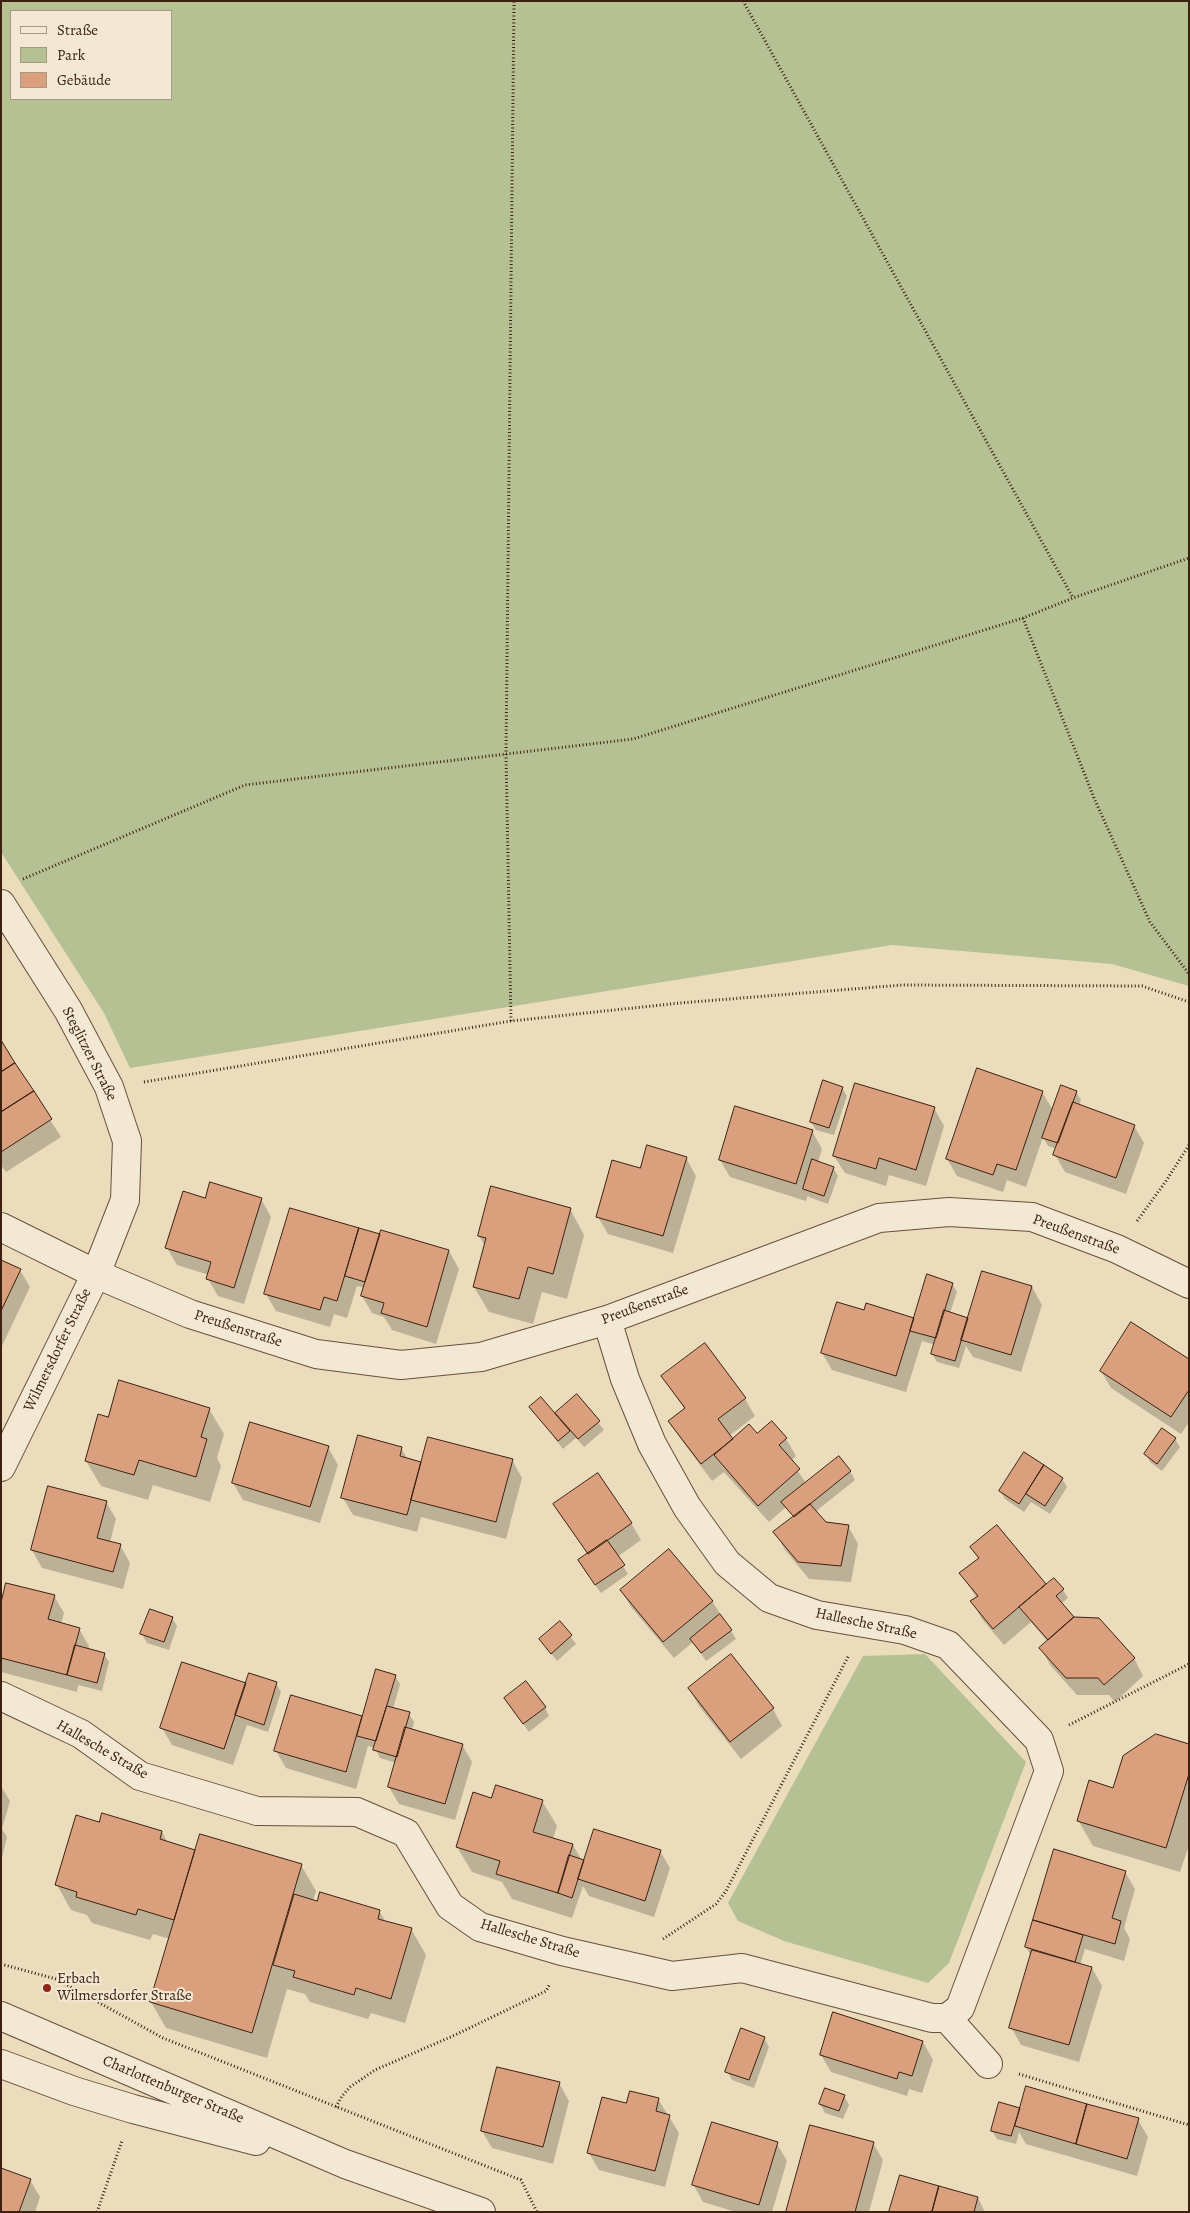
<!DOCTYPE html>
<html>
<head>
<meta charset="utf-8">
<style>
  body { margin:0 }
  #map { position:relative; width:1190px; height:2213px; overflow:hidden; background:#ebdcbc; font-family:Alegreya,serif }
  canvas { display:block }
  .frame { position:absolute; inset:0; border:2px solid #3c2111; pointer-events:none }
  .legend { position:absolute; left:10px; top:10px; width:162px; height:90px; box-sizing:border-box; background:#f2e8d3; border:1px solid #a99885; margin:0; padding:6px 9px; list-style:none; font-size:15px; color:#3c2111 }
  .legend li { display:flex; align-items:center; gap:10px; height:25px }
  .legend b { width:25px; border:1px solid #a99885 }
</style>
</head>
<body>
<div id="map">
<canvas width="1190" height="2213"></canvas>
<div class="frame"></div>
<ul class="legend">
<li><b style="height:6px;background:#f2e8d3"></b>Straße</li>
<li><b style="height:14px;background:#b5c193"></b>Park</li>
<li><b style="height:14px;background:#da9f7d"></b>Gebäude</li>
</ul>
</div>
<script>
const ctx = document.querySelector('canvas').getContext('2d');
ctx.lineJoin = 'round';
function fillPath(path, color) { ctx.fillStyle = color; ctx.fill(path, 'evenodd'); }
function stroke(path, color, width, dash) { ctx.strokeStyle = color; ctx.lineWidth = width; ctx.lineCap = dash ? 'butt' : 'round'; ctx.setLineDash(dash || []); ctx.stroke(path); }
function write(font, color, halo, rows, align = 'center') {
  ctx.font = font + ' Alegreya,serif'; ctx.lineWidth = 4; ctx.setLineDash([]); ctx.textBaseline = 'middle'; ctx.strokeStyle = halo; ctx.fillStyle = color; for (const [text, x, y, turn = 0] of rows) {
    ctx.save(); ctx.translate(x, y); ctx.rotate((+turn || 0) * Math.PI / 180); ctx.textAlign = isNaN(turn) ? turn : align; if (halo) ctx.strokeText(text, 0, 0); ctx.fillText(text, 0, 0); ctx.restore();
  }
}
fillPath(new Path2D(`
  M1,1h1188v985l-77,-22 -220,-19 -762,123 -26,-55 -103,-161zM11,11h160v88h-160z
  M925,1654l101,108 -77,201 -21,20 -144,-42 -46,-20 -10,-18 135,-247z`), '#b5c193');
fillPath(new Path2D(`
  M1,1043l60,94 -55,35 -5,-7z
  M842,1088l5,8 -13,39 -18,-5 -5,-8z
  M1042,1092l11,18 23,-18 5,8 -2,6 55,20 10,17 -18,51 -61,-22 -10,-17 2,-6 -9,-3 -5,-9 -17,50 -19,-7 -4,12 -46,-16 -10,-17z
  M934,1108l10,18 -18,60 -37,-11 -3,11 -41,-13 -11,-17z
  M812,1131l10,18 -4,13 15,6 5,8 -10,28 -19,-7 -1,-2 -2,6 -76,-24 -10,-17z
  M686,1158l10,18 -23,77 -65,-19 -10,-17 43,-47z
  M206,1199h55l10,18 -27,87 -26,-8 -10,-17 1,-4 -32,-10 -10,-17z
  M291,1209l90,27 68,15 10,18 -23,75 -44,-14 -8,-13 -12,-4 -10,-17 3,-8 -8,-2 -10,32 -13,-4 -4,13 -54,-16 -10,-17z
  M570,1209l14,26 -17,64 -25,-7 -9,32 -44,-12 -15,-25 11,-41 -6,-10z
  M1,1262l19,8 10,17 -29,61z
  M952,1284l5,8 -7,21 19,6 63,-32 10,18 -21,67 -48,-15 -7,-11 -7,22 -22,-6 -5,-8 3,-9 -13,-4 -16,51 -74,-22 -10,-17 43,-42 48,8z
  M704,1345l41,54 10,17 -26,20 3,5 25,-6 15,-13 14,17 10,17 -5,5 15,22 44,-12 5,9 -40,32 10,11 23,3 10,18 -7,38 -42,-3 -24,-29 -10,-18 19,-14 -8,-11 -17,15 -45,-50 -12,9 -32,-43 -10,-17 15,-11 -22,-34z
  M1189,1361v61l-8,12 -70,-46 -10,-17z
  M577,1396l27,34 -20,17 -8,-9 -13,11 -32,-42 24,7z
  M209,1409l15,25 -7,24 4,8 -11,36 -57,-17 -5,15 -47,-14 -15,-25z
  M1175,1439l5,8 -18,24 -12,-9 -4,-8z
  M328,1447l10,18 -18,58 -77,-23 -10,-17z
  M401,1448l7,12 14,3 90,-3 10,18 -16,61 -85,-22 -4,15 -64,-17 -10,-17z
  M1025,1454l37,25 5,8 -17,27 -19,-12 -7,10 -19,-13 -5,-8z
  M49,1487l57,15 10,17 -6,23 10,3 10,18 -7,26 -81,-21 -10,-18z
  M555,1505l76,18 10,17 -24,17 11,17 -27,19 -17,-24 4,-14z
  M996,1526l50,60 8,-7 9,11 5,8 -7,6 12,15 61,39 9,18 -28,26 -6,-7h-32l-26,-29 -10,-17 7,-7 -17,-20 -27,23 -22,-26 -10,-17 5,-4 -16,-24 18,-14 -8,-13z
  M621,1590l91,11 24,38 -30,22 -13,-19 -19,16 -43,-51z
  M54,1596l10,17 -3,11 18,5 10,17 -1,4 16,4 5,8 -7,29 -24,-6 -1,7 -76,-20v-64z
  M172,1618l5,8 -8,24 -22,-7 -5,-9z
  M560,1622l16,22 -19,17 -17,-22z
  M395,1676l5,8 -7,25 16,5 5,8 -2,8 50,15 10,17 -17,58 -56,-16 -10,-17 7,-24 -16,-5 -5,-10 -7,-2 -12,43 -70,-21 -10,-17 85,-34 2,2z
  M276,1683l5,9 -13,40 -21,-7 -14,40 -61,-20 -10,-17 83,-44z
  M689,1689l84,20 9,17 -41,33 -42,-53z
  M505,1699l40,9 4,8 -20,16z
  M1189,1746v99l-9,27 -87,-26 -15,-26 36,-31z
  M1,1786l9,15 -8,28 5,8 -6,25z
  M492,1799l50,2 15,25 -4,13 20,6 9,16 3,1 75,-11 10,17 -16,49 -65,-21 -6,-10 -11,32 -60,-19 -10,-17 -30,-10 -15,-25z
  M100,1824l62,8 6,11 28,8 105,14 15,26 -3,10 66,10 7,11 25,7 15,26 -21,68 -34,-10 -3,6 -58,-17 -5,-8 -18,-5 -20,69 -101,-30 -15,-26 19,-63 -17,-5 -3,6 -58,-17 -5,-8 -16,-5 -14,-25z
  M1054,1851l71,21 10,17 -11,39 6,11 -6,22 -39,-12 -5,16 12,3 10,18 -23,76 -58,-17 -10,-18 20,-71 -5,-9z
  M764,2038l5,9 -15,41 -22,-8 -5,-9z
  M923,2042l10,18 -11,33 -13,-4 -2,7 -76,-24 -10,-17z
  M559,2083l10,18 -16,63 -61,-16 -10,-17z
  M844,2096l5,9 -6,14 -18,-6 -5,-9z
  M658,2099l21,34 -14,54 -66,-17 -10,-17 38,-48z
  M1019,2109l1,3 118,8 10,17 -11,39 -111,-32 -7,-12 -3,12 -19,-5 -5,-8z
  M873,2143l10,17 -14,52h-81z
  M777,2144l10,17 -15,51h-36l-33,-10 -10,-18z
  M30,2180l10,17 -5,15h-34z
  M978,2198l7,14h-95z`), '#0003');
const building = new Path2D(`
  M1,1040l14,23 -14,9z
  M15,1063l19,28 -33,21v-40z
  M977,1068l66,23 -27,79 -19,-6 -4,11 -47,-16z
  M823,1080l20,7 -14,41 -19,-6z
  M855,1083l80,24 -19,63 -37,-12 -3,11 -43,-13z
  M1061,1085l16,6 -19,52 -16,-5z
  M34,1091l18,28 -51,33v-40z
  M1073,1102l62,23 -19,53 -63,-23z
  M735,1106l78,24 -17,54 -77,-24z
  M647,1145l40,12 -24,79 -67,-19 16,-57 28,8z
  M812,1159l22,8 -10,29 -21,-7z
  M210,1182l52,16 -28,90 -28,-9 5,-17 -46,-14 18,-57 22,7z
  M491,1186l80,22 -18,66 -25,-7 -9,32 -46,-12 13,-49 -8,-2z
  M290,1208l69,20 -22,73 -13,-4 -4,13 -56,-16z
  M359,1228l21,6 -15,48 -20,-6z
  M381,1230l68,20 -22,77 -46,-14 3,-10 -23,-7z
  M1,1260l20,9 -20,42z
  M982,1271l50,15 -21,69 -50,-15z
  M927,1274l26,9 -17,55 -26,-7z
  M837,1302l27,8 2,-7 48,15 -18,58 -75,-23z
  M944,1310l24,8 -13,43 -24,-7z
  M1131,1322l58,37v31l-18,27 -71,-46z
  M705,1343l41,55 -28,21 15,20 -32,25 -33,-43 17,-13 -24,-32z
  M119,1380l91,28 -9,29 6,2 -11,38 -57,-17 -5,15 -49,-14 13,-47 10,3z
  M577,1394l23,27 -22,18 -23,-26z
  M541,1397l29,34 -12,10 -29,-34z
  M772,1421l15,17 -8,7 21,24 -42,37 -44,-51 35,-31 8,9z
  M250,1422l79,24 -19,61 -78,-24z
  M1162,1428l14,10 -19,26 -13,-10z
  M358,1435l44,12 -2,9 21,6 -14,53 -66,-17z
  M428,1437l85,22 -17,63 -85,-22z
  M1024,1452l20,13 -25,39 -20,-13z
  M839,1456l12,15 -57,46 -13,-15z
  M1044,1465l19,13 -18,28 -19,-12z
  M598,1473l34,50 -44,31 -35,-50z
  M48,1486l59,15 -10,37 24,6 -8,28 -82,-22z
  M810,1504l16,18 23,3 -8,41 -43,-4 -25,-30z
  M997,1525l49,59 -53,45 -23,-28 8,-5 -19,-23 20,-15 -9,-11z
  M607,1540l18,25 -30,20 -17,-25z
  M669,1549l44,52 -50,41 -43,-52z
  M1054,1578l10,11 -8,7 18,21 -26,23 -29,-33z
  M6,1583l49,12 -7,24 32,9 -13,47 -66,-17v-55z
  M150,1609l23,8 -9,25 -24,-8z
  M720,1614l12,16 -31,23 -11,-14z
  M1074,1617l25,1 36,40 -31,27 -6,-7h-32l-27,-30z
  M560,1621l12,14 -21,19 -12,-15z
  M75,1645l30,8 -8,30 -30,-8z
  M731,1654l43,54 -44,34 -42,-54z
  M182,1662l64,21 -22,66 -64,-21z
  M376,1669l20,6 -20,66 -19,-5z
  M249,1673l28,9 -13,43 -29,-10z
  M526,1681l20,26 -23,17 -19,-26z
  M291,1695l71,21 -16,56 -72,-21z
  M387,1706l23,6 -13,45 -24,-7z
  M405,1727l58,17 -18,60 -57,-17z
  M1156,1734l33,10v30l-23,74 -89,-27 12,-41 24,8 10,-32z
  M496,1785l47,15 -10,32 40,12 -15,49 -62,-19 4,-13 -44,-14 17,-55 18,6z
  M102,1813l60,18 -2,8 35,11 -21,70 -36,-11 -2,6 -60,-18 1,-5 -22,-7 21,-70 23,7z
  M594,1829l67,21 -16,51 -67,-22z
  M200,1834l102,30 -50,169 -102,-31z
  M1054,1849l72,22 -14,47 9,3 -6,23 -82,-24z
  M569,1855l15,5 -12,38 -14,-5z
  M320,1892l60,18 -2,9 34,9 -21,71 -35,-11 -2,7 -61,-18 2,-6 -22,-6 21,-71 23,7z
  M1033,1920l50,15 -8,27 -50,-15z
  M1032,1950l60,17 -23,78 -60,-17z
  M833,2012l90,29 -11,35 -13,-4 -2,7 -77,-24z
  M741,2028l24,9 -16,43 -24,-8z
  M497,2067l63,15 -17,65 -62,-16z
  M1026,2086l61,18 -11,40 -61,-18z
  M825,2088l20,7 -6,16 -20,-7z
  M630,2091l29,7 -3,13 14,4 -15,56 -68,-18 15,-56 24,6z
  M999,2102l21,6 -9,28 -20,-5z
  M1087,2104l52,14 -12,41 -51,-15z
  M712,2122l66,20 -19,63 -67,-20z
  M810,2125l64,17 -19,70h-69z
  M1,2168l30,11 -12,33h-18z
  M900,2175l39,11 -7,26h-43z
  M939,2186l39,11 -4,15h-42z`);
fillPath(building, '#da9f7d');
stroke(building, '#3c2111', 1);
const street = new Path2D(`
  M1,904l67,106 41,77 18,54 -2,59 -29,74 -95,193
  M1,1227l95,47 94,40 126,40 85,11 80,-8 126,-37 272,-102 70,-6 83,5 85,32 72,35
  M1,1696l80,38 59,42 117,35 100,1 49,21 44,73 30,21 82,24 110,25 70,-8 190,50h15l13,-10 89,-237 -10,-31 -91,-95 -43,-15 -88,-15 -48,-17 -42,-35 -40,-56 -35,-63 -27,-65 -18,-59
  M1,2016l344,148 136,48
  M947,2018l41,46
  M1,2064l73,27 59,18 123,32`);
stroke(street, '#68503c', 30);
stroke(new Path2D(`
  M743,1l330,597
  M1023,618l71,180 56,124 39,52
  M23,879l222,-94 388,-46 390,-121 50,-20 116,-40
  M511,1021l-5,-267 8,-753
  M144,1082l367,-61 169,-18 222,-18 240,1 47,16
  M1137,1221l29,-40 23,-36
  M1069,1725l120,-61
  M663,1939l53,-35 10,-13 123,-236
  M1,1964l55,15 107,59 358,142 16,32
  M1019,2074l170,51
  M336,2107l6,-11 8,-9 25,-17 80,-35 91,-44 4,-7
  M97,2212l25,-71`), '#3c2111', 3, [1, 2.5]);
stroke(street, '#f2e8d3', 28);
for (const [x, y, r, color] of [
  [47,1988,5,"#8f2418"]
]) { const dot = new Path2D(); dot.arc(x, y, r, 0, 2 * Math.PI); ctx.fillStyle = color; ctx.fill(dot); stroke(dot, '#f2e8d3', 2); }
write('15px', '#3c2111', '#f2e8d3', [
  ["Steglitzer Straße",89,1054,63],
  ["Preußenstraße",1076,1235,20],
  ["Preußenstraße",645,1305,-20],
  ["Preußenstraße",238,1329,18],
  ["Wilmersdorfer Straße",58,1350,-64],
  ["Hallesche Straße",866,1624,12],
  ["Hallesche Straße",102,1750,30],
  ["Hallesche Straße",530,1939,17],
  ["Charlottenburger Straße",173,2090,23]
]);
write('15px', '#3c2111', '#f2e8d3', [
  ["Erbach",57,1979],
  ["Wilmersdorfer Straße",57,1996]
], 'left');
</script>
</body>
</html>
